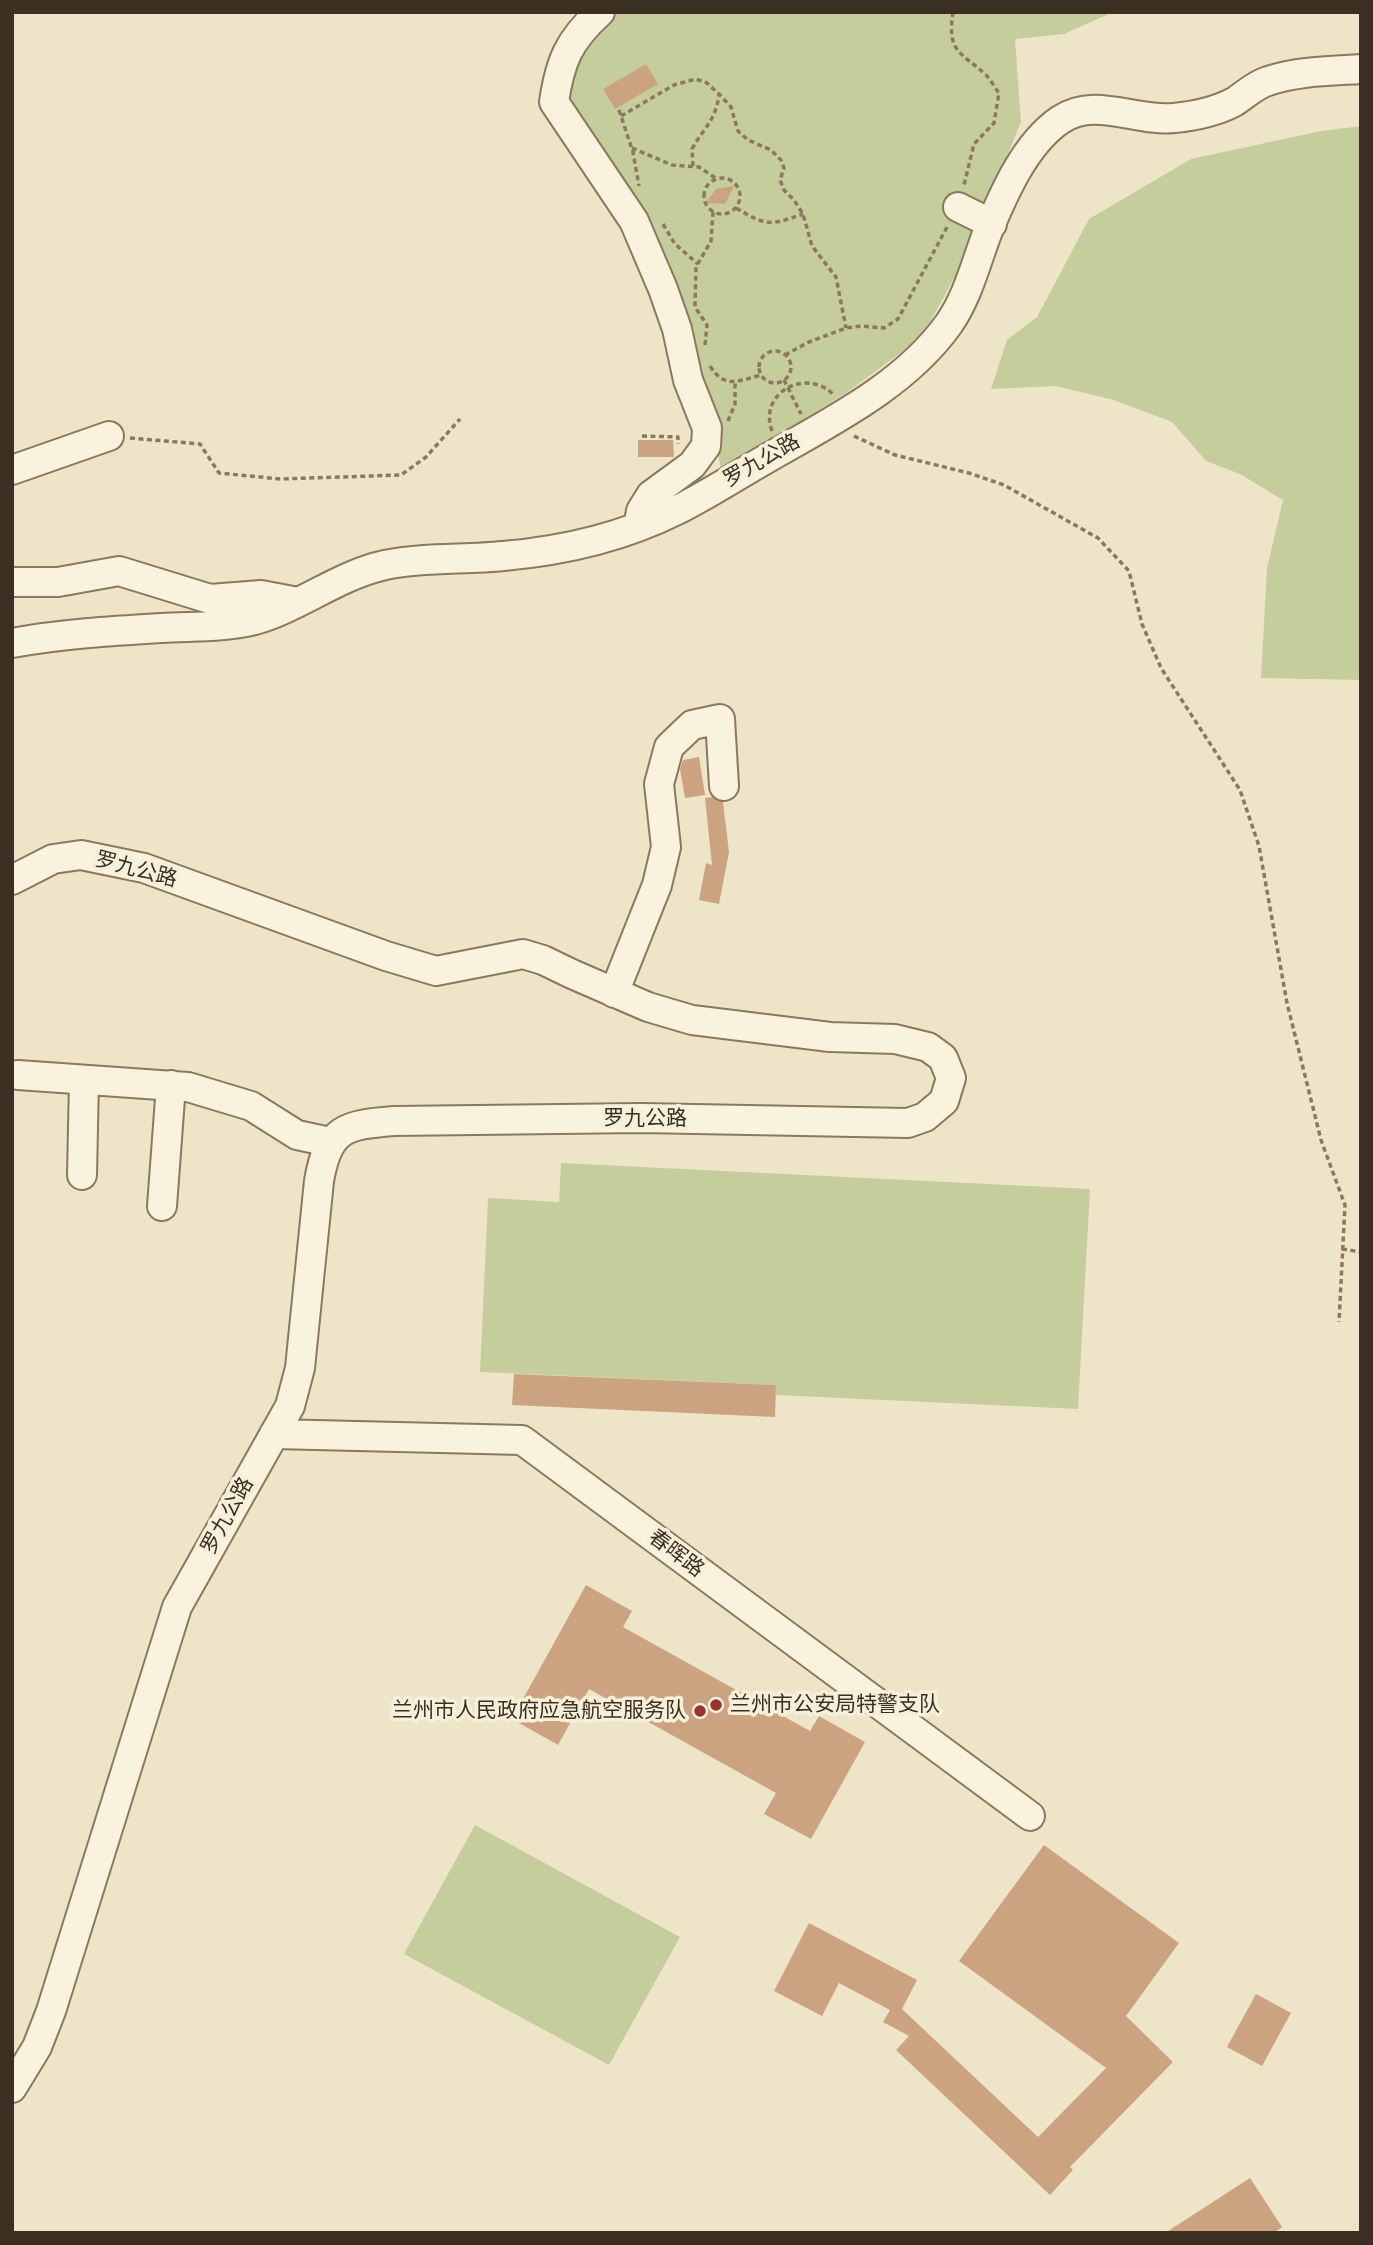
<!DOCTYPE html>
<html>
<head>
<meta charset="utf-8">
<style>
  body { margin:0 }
  #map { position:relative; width:1373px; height:2245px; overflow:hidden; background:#eee5c9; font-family:Bitter,serif }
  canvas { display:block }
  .frame { position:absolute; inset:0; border:14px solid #3b2f21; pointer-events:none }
</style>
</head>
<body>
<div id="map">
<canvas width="1373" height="2245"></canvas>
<div class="frame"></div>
</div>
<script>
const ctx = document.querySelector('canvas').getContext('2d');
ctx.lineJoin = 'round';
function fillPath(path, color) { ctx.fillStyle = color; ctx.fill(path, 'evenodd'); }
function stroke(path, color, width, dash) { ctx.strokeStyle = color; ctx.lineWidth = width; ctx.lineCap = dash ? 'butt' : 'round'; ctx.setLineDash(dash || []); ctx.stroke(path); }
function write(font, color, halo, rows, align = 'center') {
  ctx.font = font + ' Bitter,"Noto Sans SC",serif'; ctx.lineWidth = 7; ctx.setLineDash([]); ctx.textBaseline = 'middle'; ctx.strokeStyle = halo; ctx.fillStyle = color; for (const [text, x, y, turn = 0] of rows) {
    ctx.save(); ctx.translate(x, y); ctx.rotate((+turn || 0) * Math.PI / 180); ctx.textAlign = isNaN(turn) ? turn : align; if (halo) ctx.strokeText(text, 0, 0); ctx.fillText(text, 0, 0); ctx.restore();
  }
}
fillPath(new Path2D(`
  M618,12h495l-49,22 -49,5 6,83 -56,136 -43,79 -76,56 -125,77 -10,-54 -146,-308c10,-54 7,-62 53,-96z
  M1361,126v554l-100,-2 6,-110 16,-68 -43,-26 -34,-13 -34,-39 -58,-22 -58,-14 -65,3 16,-49 30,-23 52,-98 102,-60 130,-28z
  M561,1163l529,26 -12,220 -302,-14v-10l-296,-13 8,-174 71,4z
  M475,1825l205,112 -71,128 -205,-111z`), '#c5cd9c');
fillPath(new Path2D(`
  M646,64l12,20 -43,25 -12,-20z
  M734,186l-9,18 -19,-1 10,-14z
  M638,440h35l1,17h-36z
  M699,757l6,38 -20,3 -5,-29 3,-9z
  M713,797l10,5 6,50 -10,52 -20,-4 7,-37 6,2 -7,-67z
  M514,1374l262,11 -1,32 -263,-12z
  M586,1585l46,26 -9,16 187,104 9,-15 46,26 -54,97 -47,-25 12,-21 -187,-104 -31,56 -46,-26z
  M1044,1845l135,98 -53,73 47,46 -103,105 3,3 -23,25 -154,-145 13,-14 -26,-14 7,-12 -51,-27 -17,33 -48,-25 35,-68 108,57 -15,29 136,128 68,-69 -147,-107z
  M1256,1994l35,19 -29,53 -35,-19z
  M1250,2178l32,49 -8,6h-109z`), '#cca380');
const minor = new Path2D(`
  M600,12c-31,28 -40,49 -46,90l80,119 29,68 14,40 11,51 19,48 -1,18 -14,19 -41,30 -10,16 -3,16
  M958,207l34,17
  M12,470l97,-34
  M12,582h46l61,-11 91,28 51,-4 37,7
  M12,643c49,-9 99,-12 149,-15 32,-2 62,0 94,-8 45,-13 84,-45 130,-55 39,-8 79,-5 118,-9 60,-5 120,-19 174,-46 30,-15 59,-34 89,-51 64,-37 138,-73 182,-134 20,-28 28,-63 40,-94 16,-38 37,-87 72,-111 35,-24 75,2 114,-2 21,-2 41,-6 60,-16 11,-7 21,-17 34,-21 30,-10 61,-10 93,-12
  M12,880l41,-21 28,-4 63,13 242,88 50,15 87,-17 20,6 29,14 76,33 44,13 138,17 65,2 33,8 15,11 8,20 -7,23 -19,16 -17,6 -267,-5 -247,3c-49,4 -66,7 -75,60l-19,187 -10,38 -113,201 -126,404 -14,36 -25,41
  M614,993l43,-108 9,-38 -7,-63 10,-37 23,-22 28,-6 4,67
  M18,1075l170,12 63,19 46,29 33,7
  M82,1175l2,-95
  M162,1206l9,-121
  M274,1434l248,6 508,376`);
stroke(minor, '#8b785e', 32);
stroke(new Path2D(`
  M953,12c-6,41 7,39 33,63 5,5 9,13 13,18l-5,30 -20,21 -10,41
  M619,110l14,42 6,34
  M621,116l53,-31 22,-6 11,4 12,11 12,13 7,24 10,9 23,10 10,10 3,8 -4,12 4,10 10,10 9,14 9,32 24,31 10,51
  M632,148l40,17 27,2 18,12
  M693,166l-1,-17c12,-22 24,-28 27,-55
  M704 196a18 18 0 1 1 36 0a18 18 0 1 1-36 0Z
  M736,208c31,18 32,18 67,6
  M663,224l12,20 23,20
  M705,345l2,-20 -12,-18 1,-40 15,-26 2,-29
  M759 367a16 16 0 1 1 32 0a16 16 0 1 1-32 0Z
  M785,355l24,-13 37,-14 15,-2 23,2 14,-9 49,-92
  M710,366c14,23 29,15 51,9
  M784,380l17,34
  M728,421l7,-17v-22
  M772,431c-14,-37 32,-64 61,-37
  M642,436l36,1v7
  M854,436l41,19 74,18 35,12 94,53 31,33 13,53 19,44 79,122 19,56 28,157 34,137 24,65 -6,117
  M130,438l70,6 19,29 61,6 121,-4 25,-18 34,-38
  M1342,1249l19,3`), '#8b785e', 3.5, [5, 3.5]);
stroke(minor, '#f9f2dc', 28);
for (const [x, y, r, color] of [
  [716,1705,7,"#99332e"],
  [700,1711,7,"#99332e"]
]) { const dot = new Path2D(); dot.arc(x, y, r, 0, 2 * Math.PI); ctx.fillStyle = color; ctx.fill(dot); stroke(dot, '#f6efd9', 2.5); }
write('21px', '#3b2f21', '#f6efd9', [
  ["罗九公路",762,461,-30],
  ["罗九公路",136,870,15],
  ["罗九公路",645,1119],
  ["罗九公路",228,1516,-61],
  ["春晖路",676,1554,37]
]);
write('21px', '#3b2f21', '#f6efd9', [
  ["兰州市公安局特警支队",730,1705],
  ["兰州市人民政府应急航空服务队",686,1711,"right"]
], 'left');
</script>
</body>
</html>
